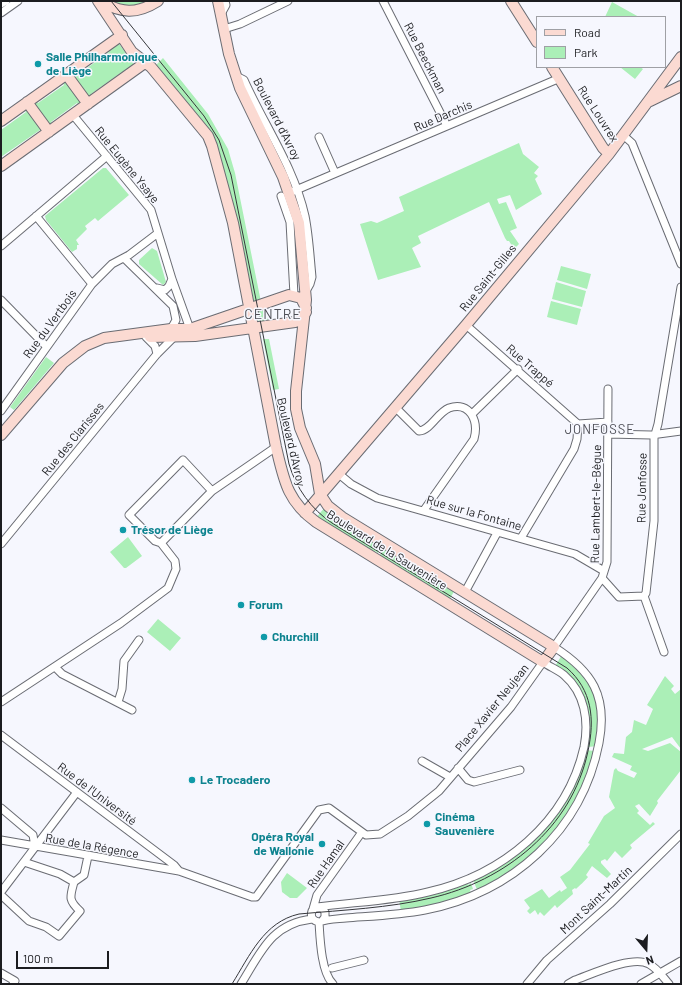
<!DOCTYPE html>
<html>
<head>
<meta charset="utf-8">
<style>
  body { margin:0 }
  #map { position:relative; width:682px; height:985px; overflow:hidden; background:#f6f7fe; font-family:Barlow,sans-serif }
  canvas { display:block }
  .frame { position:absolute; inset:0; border:2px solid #1c1d20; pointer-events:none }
  .legend { position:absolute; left:536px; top:16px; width:130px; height:52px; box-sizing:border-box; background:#f6f7fe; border:1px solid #9fa0a5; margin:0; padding:5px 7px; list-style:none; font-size:12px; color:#1c1d20 }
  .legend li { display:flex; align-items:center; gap:8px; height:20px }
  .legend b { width:20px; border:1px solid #9fa0a5 }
  .north { position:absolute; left:626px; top:929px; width:40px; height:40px; -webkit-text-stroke:3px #f6f7fe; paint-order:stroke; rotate:161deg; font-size:11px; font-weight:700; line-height:16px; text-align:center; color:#1c1d20 }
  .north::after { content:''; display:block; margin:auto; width:14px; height:18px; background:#1c1d20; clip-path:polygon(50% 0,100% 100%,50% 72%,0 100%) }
  .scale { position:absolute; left:16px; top:951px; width:93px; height:18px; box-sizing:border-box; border:2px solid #1c1d20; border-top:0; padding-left:5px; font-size:12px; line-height:14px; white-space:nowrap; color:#1c1d20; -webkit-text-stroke:3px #f6f7fe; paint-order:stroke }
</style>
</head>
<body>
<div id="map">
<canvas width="682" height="985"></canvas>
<div class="frame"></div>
<ul class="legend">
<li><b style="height:5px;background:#fbdad2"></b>Road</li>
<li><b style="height:11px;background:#abefb7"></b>Park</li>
</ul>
<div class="north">N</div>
<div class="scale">100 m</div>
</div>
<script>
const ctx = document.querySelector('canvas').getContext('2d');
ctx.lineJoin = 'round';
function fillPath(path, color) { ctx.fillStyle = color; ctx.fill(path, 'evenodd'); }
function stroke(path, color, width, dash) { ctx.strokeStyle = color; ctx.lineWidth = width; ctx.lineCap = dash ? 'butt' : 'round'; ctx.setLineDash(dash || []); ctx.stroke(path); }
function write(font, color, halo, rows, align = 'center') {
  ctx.font = font + ' Barlow,sans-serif'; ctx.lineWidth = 3; ctx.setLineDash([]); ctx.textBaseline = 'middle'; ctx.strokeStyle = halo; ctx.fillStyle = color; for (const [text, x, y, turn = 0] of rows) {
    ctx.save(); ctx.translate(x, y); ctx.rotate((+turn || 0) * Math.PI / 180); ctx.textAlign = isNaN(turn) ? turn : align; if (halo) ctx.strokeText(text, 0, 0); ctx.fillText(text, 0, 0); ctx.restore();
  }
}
fillPath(new Path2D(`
  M109,1h43l-5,3 -22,3z
  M612,2l27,15h-34z
  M117,41l19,26 -11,8 -3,-3 -31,22 2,4 -7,-1 -14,-24 1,-1 3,4 33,-24 -2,-4z
  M163,58l45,56 20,35 7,24 26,129 -5,1 -8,-2 -35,-155 -60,-78z
  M620,67h20l3,2 -8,10z
  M65,80l17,20 -2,7 -3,-4 -26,19 2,4 -2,1 -18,-24 2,-3 3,3 26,-18 -2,-4z
  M25,107l18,21 -1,6 -2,-4 -39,27v-27l25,-18 -3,-4z
  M519,143l4,11 16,13 -5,6 4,3 -3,3 7,15 -26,16 -6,-15 -13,4 2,5 7,-2 11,26 -7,3 9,13 -5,5 -5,-8h-2l-2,-3 -16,-36 -71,34 3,7 -9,5 9,19 -43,13 -18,-56 11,-3 6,2 27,-12 -5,-14z
  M103,168h3l23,27 -31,26 -3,-3 -10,8 2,3 -11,11 3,5h-2v4l-5,3 -26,-32 -1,-4z
  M152,248l5,3 9,31 -3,3 -24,-21v-4z
  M561,266l30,8 -4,15 -30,-9z
  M556,282l30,9 -4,16 -30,-8z
  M551,301l30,8 -4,16 -30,-8z
  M265,307l3,15h-10l-4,-7 1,-3z
  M263,339h6l10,50 -6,1z
  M46,357l8,6 -40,47 -4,-3z
  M326,506l55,36 -3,4 3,2 -3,5 -3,-2 -3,5 -58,-36z
  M128,537l14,19 -16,12h-2l-14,-16z
  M384,547l72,41 -8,14 -69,-45z
  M158,619l23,19 -11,13 -23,-19z
  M563,653l15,11 20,36v46l-10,1 -7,-50 -27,-29z
  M665,676l9,10 -3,3 4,5 6,-5v60l-9,-12 -30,12 6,2 22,-8 11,9v18l-24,31 1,2 -8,13 -11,-12 -4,2 4,5 -2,2 13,12 3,-3 2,2 -25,21 2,3 -10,10 -7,-7 -8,10 -2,-2 -4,2v2l10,11 -4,4 -15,-12 -6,9 2,2c-2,3 -10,10 -12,12l-1,-1 -3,2 1,4 -16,14 -2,-3 -11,11 -4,-4 -2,3 -3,-5 -5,4 -3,-3 3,-3 -6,-8 18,-11 7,9 11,-8 1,2 6,-4 -7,-11 10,-7 20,-26 -2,-1 16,-27 11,-8 -6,-11 5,-27 2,-2 2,3 16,7 3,-5 -7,-3 2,-4 -20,-9 2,-4 10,1 2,-17 6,-5 2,-12 12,5 7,-16 -6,-4z
  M585,750l10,1 -17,51 -43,54 -57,36 -5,-12 18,-12 61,-51z
  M287,873l20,15 -10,10h-7l-8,-6 -1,-10z
  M466,880l2,5 3,-2 2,6 -3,1 2,5 -9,3 -62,14 -2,-14z`), '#abefb7');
const street = new Path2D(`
  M383,1l64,125
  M1,4l5,-3
  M1,13l17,-12
  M221,14l5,-9 -1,-4
  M224,29l16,-5 48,-23
  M236,76l8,4c20,45 50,87 61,136 4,20 5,41 7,61l-2,7 -4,7
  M73,115l78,95 21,69 18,50 -4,1
  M623,135l9,8 49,121
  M319,137l16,36
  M289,193l271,-115
  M281,196l9,26 4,73
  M36,216l56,68
  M1,246l106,-90
  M124,258l49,48 3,14 -5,9
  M157,288l8,2 4,-4 3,-7
  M1,300l45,46
  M466,325l112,99
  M146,337l9,9 2,8
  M396,408l23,23c12,-1 18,-18 30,-23 21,-7 30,13 25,31l-50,71
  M1,411l91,-127 20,-20 17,-9 29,-22
  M472,414l46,-45
  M578,424l30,-2
  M608,434l43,1 30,-4
  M339,474l12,10 26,14 198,56 29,17
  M521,538l53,-89 3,-10 1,-15
  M161,543l-6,-2 -26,-26 54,-55 29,31
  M161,543l51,-52 64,-44
  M1,544l156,-190 18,-18
  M602,578l17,19 25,-1
  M465,592l32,-59
  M644,596l2,-3 8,-72v-83l4,-14 23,-137
  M644,596l20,56
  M55,667l7,7 70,36
  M1,702l120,-79 47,-35 8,-19 -1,-8 -14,-18
  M118,702l4,-13 2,-28 15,-21
  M1,735l173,130 5,6
  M422,761l28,16
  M458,768l10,12 6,2 46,-12
  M1,808l32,27 2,12
  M1,840l178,31 73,26h4l63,-87 10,-2 37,27 14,-1 28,-18 31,-25 72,-84 32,-45c7,5 15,8 21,13 21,18 25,46 20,72 -17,76 -82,128 -156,145 -36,9 -74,10 -111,15
  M24,862l36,12 14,8
  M74,882l10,-7 4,-19
  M1,892l76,-100
  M1,895l28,26 17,6 13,9 21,-25c-12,-11 -10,-14 -6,-29
  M313,909l4,-14 45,-63
  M322,921l3,-4v-5l-3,-4h-7l-3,3c-2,6 1,10 7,11 9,-3 18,-3 27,-4 26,-2 53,-3 79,-8 87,-17 157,-79 174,-167 9,-47 -7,-72 -45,-96l48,-69 5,-16 1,-173
  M319,922c1,16 2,50 14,62
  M332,968l32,-8
  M1,973l14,8 -2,3
  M241,984c20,-32 30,-60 71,-65
  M527,984l20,-24 63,-56 71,-70
  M568,984l7,-4c17,-6 57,-25 74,-16 8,4 14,13 20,20
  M641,984l40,-23`);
const secondary = new Path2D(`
  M98,1l34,51 19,15 57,69 4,10 21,77 43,224c8,33 11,54 40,75l227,140 11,-15 -212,-130 -14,-11 -8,-12 -5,-30 -15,-36 -4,-19v-18l10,-91 -7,-77 -16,-46 -43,-89 -11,-34 -11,-53
  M100,1c21,12 36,14 58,0
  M511,1l26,41
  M552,67l51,81 6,6
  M66,74l22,30
  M650,101l31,-15
  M27,102l22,30
  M1,121l121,-86
  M1,166l145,-104
  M150,337l45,-1 100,-14 6,-2 5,-8
  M1,435l62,-72 22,-17 19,-8 67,-9h19l99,-34 12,3 5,10
  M305,513l161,-188 143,-171 72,-97`);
stroke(street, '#6a6c73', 9);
stroke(secondary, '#6a6c73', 12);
stroke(street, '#fff', 7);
stroke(secondary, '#fbdad2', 10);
stroke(new Path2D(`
  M111,1l93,115 15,24 12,35 58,289c7,24 22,45 43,59l235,145c25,22 28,51 21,83 -16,77 -83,130 -157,147 -42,10 -88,12 -132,16 -35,8 -49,41 -67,70`), '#36373b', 1);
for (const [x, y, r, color] of [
  [38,64,4,"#0f9aa8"],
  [123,530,4,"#0f9aa8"],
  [241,605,4,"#0f9aa8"],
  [264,637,4,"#0f9aa8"],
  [192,780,4,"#0f9aa8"],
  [427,824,4,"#0f9aa8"],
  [322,844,4,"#0f9aa8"]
]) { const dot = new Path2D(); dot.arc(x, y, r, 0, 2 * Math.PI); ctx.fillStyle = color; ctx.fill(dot); stroke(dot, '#f6f7fe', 1.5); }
write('bold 12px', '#0d838f', '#f6f7fe', [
  ["Salle Philharmonique",46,57],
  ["de Liège",46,71],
  ["Trésor de Liège",131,530],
  ["Forum",249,605],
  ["Churchill",272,637],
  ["Le Trocadero",200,780],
  ["Cinéma",435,817],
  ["Sauvenière",435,831],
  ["Opéra Royal",314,837,"right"],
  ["de Wallonie",314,851,"right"]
], 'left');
write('12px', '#1c1d20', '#f6f7fe', [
  ["Rue Beeckman",425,58,63],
  ["Rue Louvrex",598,114,57],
  ["Rue Darchis",443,116,-23],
  ["Boulevard d'Avroy",277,119,63],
  ["Rue Eugène Ysaye",127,165,51],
  ["Rue Saint-Gilles",488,278,-51],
  ["Rue du Vertbois",50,324,-54],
  ["Rue Trappé",530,366,41],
  ["Rue des Clarisses",73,439,-51],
  ["Boulevard d'Avroy",291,442,77],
  ["Rue Jonfosse",642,488,-89],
  ["Rue Lambert-le-Bègue",596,504,-89],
  ["Rue sur la Fontaine",474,513,16],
  ["Boulevard de la Sauvenière",387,550,32],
  ["Place Xavier Neujean",492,708,-51],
  ["Rue de l'Université",97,794,37],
  ["Rue de la Régence",92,846,10],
  ["Rue Hamal",326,864,-55],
  ["Mont Saint-Martin",596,900,-43]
]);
ctx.letterSpacing = '1px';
write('13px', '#4e4f56', '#f6f7fe', [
  ["JONFOSSE",600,430]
]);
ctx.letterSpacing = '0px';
ctx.letterSpacing = '1px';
write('14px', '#4e4f56', '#f6f7fe', [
  ["CENTRE",273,314]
]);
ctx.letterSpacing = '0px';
</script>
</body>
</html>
